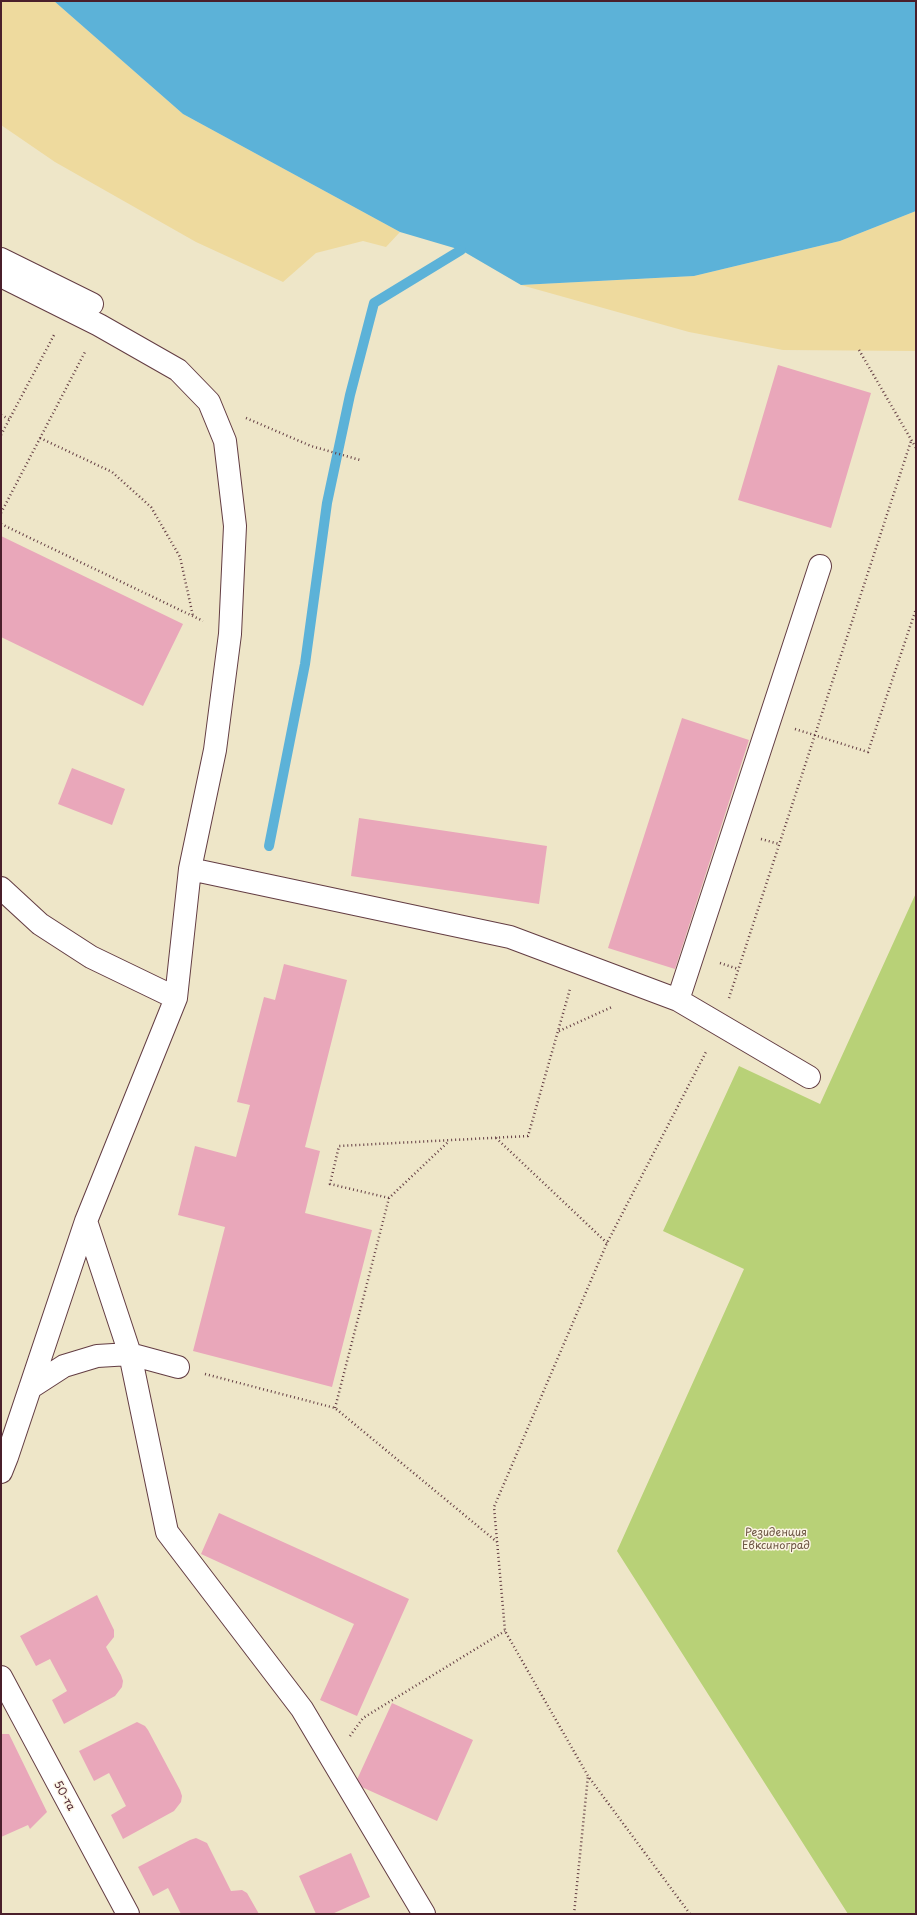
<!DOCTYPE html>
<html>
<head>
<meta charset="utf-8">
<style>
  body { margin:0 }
  #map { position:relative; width:917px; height:1915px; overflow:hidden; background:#eee6c8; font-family:"Playpen Sans",sans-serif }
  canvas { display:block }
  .frame { position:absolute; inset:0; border:2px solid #4a1f2b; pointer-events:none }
</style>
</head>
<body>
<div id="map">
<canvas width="917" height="1915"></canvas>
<div class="frame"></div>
</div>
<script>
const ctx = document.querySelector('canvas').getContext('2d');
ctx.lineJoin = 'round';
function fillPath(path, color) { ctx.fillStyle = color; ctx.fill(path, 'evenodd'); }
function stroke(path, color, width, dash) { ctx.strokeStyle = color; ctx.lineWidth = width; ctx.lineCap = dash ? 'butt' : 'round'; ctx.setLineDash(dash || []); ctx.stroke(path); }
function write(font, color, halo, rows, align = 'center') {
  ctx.font = font + ' "Playpen Sans",sans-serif'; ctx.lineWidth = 3; ctx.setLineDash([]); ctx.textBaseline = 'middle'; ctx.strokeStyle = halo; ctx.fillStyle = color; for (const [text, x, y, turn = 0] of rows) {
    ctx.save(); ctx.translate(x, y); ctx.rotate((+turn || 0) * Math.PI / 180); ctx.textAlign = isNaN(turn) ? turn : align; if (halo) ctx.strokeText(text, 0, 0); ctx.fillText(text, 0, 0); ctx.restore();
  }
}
fillPath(new Path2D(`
  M916,893v1021h-68l-231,-363 127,-282 -81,-38 76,-165 81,38z`), '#b8d177');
fillPath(new Path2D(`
  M1,1h53l129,113 217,118 -14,15 -23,-6 -47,12 -33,29 -87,-40 -141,-80 -54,-37z
  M916,211v140l-133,-1 -94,-18 -168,-47 173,-9 146,-35z`), '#eeda9e');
fillPath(new Path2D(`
  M54,1h862v210l-76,30 -146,35 -173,9 -60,-35 -61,-18 -217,-118z`), '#5cb2d8');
stroke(new Path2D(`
  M269,846l36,-182 22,-161 23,-108 24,-92 87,-53`), '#5cb2d8', 10);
fillPath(new Path2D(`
  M778,365l93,28 -40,135 -93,-28z
  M1,536l182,88 -40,82 -142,-69z
  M682,718l67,22 -74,229 -67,-21z
  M72,768l53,21 -13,36 -54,-21z
  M359,818l188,28 -8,58 -188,-28z
  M284,964l63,16 -42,167 15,4 -15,62 67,17 -40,157 -139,-36 32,-124 -47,-12 17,-69 41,11 14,-52 -13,-3 27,-105 11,3z
  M219,1513l190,86 -52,117 -37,-16 34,-76 -153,-70z
  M97,1595l17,35v7l-8,10 15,28 2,6 -1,6 -7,9 -51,28 -12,-24 15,-9 -17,-32 -14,7 -16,-30z
  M392,1703l81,37 -36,81 -82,-37z
  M137,1722l8,4 3,4 32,60 2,6 -1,6 -7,9 -51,28 -12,-24 15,-9 -17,-33 -15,8 -15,-30z
  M1,1734h8l38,78 -17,17 -2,-4 -27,12z
  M196,1838l11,5 24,48 11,-1 5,3 12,21h-78l-13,-26 -15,8 -15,-29 52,-27z
  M351,1853l19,44 -38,17h-16l-17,-38z`), '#e9a7ba');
const minor = new Path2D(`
  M1,259l91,45
  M1,276l98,49 79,45 31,32 16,39 10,85 -5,108 -15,116 -25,119 -14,129 -90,223 -79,236 -6,15
  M190,869l320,68 168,63 131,77
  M1,888l39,36 51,33 85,41
  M678,1000l142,-434
  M86,1221l44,133 37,178 135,177 122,205
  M30,1388l34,-22 33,-10 33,-2 48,13
  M1,1677l127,237`);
stroke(minor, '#633d43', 24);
stroke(new Path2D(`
  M859,350l57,98
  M1,415l8,4
  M246,418l65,28 49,14
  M1,435l53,-100
  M40,438l72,34 39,35 29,50 13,59
  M1,513l85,-163
  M1,524l202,97
  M795,729l73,23 48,-143
  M761,839l18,5
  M720,963l18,6
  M729,998l182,-557
  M559,1031l53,-24
  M496,1138l111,105
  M389,1198l-59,-14 9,-38 189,-10 42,-147
  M205,1374l130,34 162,134
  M335,1408l54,-210 60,-57
  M350,1736l13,-18 142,-87
  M574,1914l14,-138
  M690,1914l-102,-138 -83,-145 -11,-124 113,-264 100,-193`), '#633d43', 2.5, [1, 3]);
stroke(minor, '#fff', 22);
write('11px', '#6b5442', '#fcf5e5', [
  ["Резиденция",776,1533],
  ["Евксиноград",776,1546]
]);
write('11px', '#4a1f2b', '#fcf5e5', [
  ["50-та",64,1796,62]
]);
</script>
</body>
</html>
